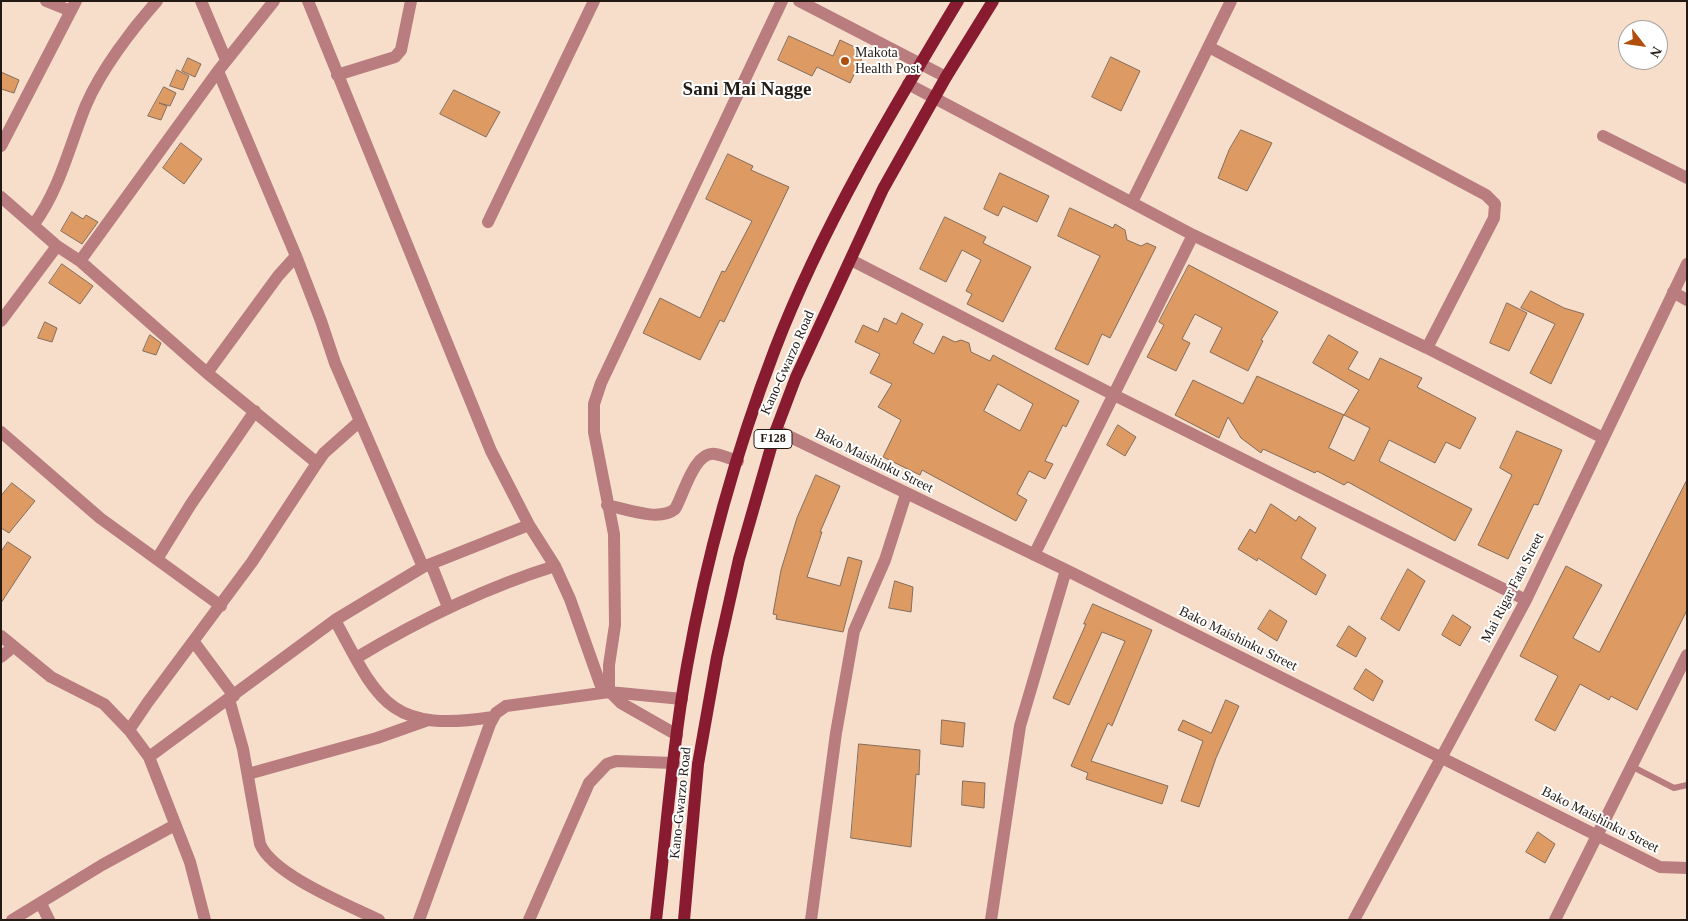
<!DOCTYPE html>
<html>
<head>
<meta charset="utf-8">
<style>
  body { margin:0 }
  #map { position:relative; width:1688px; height:921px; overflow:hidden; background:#f6decb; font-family:"Times New Roman",serif }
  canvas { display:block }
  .frame { position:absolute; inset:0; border:2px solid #231a13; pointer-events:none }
  .north { position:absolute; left:1618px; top:20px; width:50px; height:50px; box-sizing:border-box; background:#fff; border:1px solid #a7a3a1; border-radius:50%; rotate:120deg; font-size:14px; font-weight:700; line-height:20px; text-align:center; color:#231a13 }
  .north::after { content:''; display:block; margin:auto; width:18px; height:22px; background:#b04e0e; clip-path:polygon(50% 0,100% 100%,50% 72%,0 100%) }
</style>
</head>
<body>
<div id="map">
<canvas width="1688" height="921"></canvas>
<div class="frame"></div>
<div class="north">N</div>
</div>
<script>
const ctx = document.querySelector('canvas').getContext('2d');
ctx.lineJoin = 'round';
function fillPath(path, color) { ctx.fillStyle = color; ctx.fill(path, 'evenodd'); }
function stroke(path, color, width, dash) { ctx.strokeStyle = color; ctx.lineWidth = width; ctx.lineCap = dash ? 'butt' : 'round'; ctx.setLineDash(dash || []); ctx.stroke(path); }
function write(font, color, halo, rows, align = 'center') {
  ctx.font = font + ' "Times New Roman",serif'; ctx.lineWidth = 4; ctx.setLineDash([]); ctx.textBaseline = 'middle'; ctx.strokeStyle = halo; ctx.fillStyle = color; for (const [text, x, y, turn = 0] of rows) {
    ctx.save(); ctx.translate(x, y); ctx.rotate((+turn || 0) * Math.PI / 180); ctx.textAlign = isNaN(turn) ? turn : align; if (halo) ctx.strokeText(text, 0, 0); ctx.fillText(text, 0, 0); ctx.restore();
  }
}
const building = new Path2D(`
  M789,36l44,20 7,-16 25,12 -15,31 -33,-16 -5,9 -34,-16z
  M1111,57l29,14 -19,40 -29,-14z
  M188,58l13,6 -6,13 -13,-6z
  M177,70l12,6 -6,14 -13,-4z
  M1,72l18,8 -5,13 -13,-4z
  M164,87l12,6 -6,13 -11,-3 8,3 -6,14 -13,-4z
  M454,90l46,22 -14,25 -46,-23z
  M1241,130l31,13 -25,48 -29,-13 11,-28z
  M181,143l21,16 -18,25 -21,-16z
  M728,154l25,12 -2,4 38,17 -65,135 -4,-2 -20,40 -57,-27 17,-35 40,20 22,-47 3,1 27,-51 -46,-22z
  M1000,173l49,23 -12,26 -34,-16 -5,10 -14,-7z
  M1070,208l43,20 2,-4 10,6 2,10 14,6 6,-3 9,4 -46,91 -8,-4 -14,31 -33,-16 45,-93 -42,-20z
  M72,212l11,7 3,-4 12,7 -16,22 -21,-13z
  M945,217l41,20 -3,6 48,24 -28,55 -36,-18 5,-10 -6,-3 15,-31 -19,-10 -16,32 -26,-13z
  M62,264l31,22 -13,18 -31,-21z
  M1189,265l89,47 -17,28 2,1 -15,30 -38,-19 12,-24 -27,-14 -13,25 8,4 -14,28 -29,-14 17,-32 -5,-3z
  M1531,291l33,17 20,6 -33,70 -21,-11 25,-49 -34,-16z
  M1507,303l20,10 -18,38 -19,-8z
  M902,313l21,11 -10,19 21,11 9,-18 12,6 6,-2 8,3 2,9 19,9 3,-6 86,46 -13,26 -3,-2 -18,36 8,3 -8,15 -16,-8 -12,23 10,6 -11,21 -94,-51 -2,5 -37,-18 18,-37 -23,-13 14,-23 -22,-11 10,-19 -25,-12 8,-17 15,7 6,-14 12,6zM998,384l35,20 -13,27 -36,-20z
  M45,322l12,6 -5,14 -14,-4z
  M150,335l11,8 -5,12 -13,-4z
  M1329,335l29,17 -10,17 21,11 11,-22 42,20 -5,9 59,31 -16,31 -14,-7 -11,21 -46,-23 -10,21 93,48 -17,32 -107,-59 -4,3 -27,-14 -2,2 -52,-24 -2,4 -20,-15 -13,-21 -9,21 -44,-23 18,-35 50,24 14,-28 87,39 15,-25 -46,-27zM1344,415l26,13 -16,33 -25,-13z
  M1118,425l18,12 -11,19 -18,-11z
  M1517,431l45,19 -24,55 -4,-1 -26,55 -30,-14 34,-70 -12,-7z
  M816,475l24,11 -20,46h2l-15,45 33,9 8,-29 14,4 -19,71 -67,-13 1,-4 -4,-1 8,-44 16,-52z
  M1687,480v130l-50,100 -26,-14 -2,4 -29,-16 -25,47 -20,-11 23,-44 -38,-20 46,-90 36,19 -29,53 26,14z
  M12,483l23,18 -26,32 -8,-5v-32z
  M1271,504l25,17 3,-5 17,12 -15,30 25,17 -10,20 -58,-37 -1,3 -19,-12 12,-20 5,4z
  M8,542l23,15 -30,46v-51z
  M1408,569l17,12 -26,50 -18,-12z
  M895,581l18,6 -2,25 -22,-4z
  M1093,604l59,26 -40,96 -4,-3 -17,38 77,25 -6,18 -76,-25 2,-6 -17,-7 54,-125 -23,-9 -33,73 -16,-7 33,-74h-2z
  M1270,610l17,11 -10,20 -19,-12z
  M1453,615l18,12 -11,19 -18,-11z
  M1349,626l17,12 -10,19 -19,-11z
  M1366,669l17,12 -10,20 -19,-12z
  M1226,700l13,6 -23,52 -17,49 -18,-6 22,-60 -25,-11 5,-10 28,13z
  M942,720l23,3 -2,24 -22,-3z
  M859,744l61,6 -1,25 -3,-1 -5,73 -60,-9z
  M963,781l22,2 -1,25 -22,-3z
  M1538,832l17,12 -10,19 -19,-11z`);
fillPath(building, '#dd9a62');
stroke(building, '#836d5d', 1);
stroke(new Path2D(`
  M1631,766l43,22 13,-3`), '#b97c7f', 6);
stroke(new Path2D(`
  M46,1l25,10
  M201,1l25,59
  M308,1l183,450 38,74 26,41 15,33 33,93
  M799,1l147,76
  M1209,47l277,148 9,9 -1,14 -67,130
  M218,71l78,185 25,65 14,42 88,204
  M337,75l58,-18 6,-7 10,-49
  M908,84l285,151 234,113 176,90
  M1603,136l84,42
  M1,146l75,-145
  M1,197l56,49 23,15 127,112 110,90
  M1132,202l99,-201
  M488,222l106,-221
  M34,224c26,-35 36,-80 52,-119 15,-35 46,-76 71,-104
  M851,260l261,134 414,206
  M80,261l138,-190 56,-70
  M1673,292l14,8
  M1,321l56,-75
  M207,373l71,-97 18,-20
  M776,430l290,140 594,297 27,1
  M1,432l99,86 121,88
  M607,505c19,4 52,17 68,4 9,-15 19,-58 40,-55 7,1 15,5 23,7
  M1034,555l159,-320
  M157,559l34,-55 64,-93
  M431,564l17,43
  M335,620c44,83 55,113 158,97
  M1,636l50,41 53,27 25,26 20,27 41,105 15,58
  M194,642l40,54
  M1,657l12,-10
  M356,658c63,-38 128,-70 199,-92
  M609,692v-27l6,-40 -1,-91 -20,-102v-28l7,-21 181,-382
  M610,692l11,11 56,32
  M229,699l14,50 17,95c13,31 88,61 119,76
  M129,730l19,-28 104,-140 65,-99 7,-10 36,-32
  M149,757l186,-137 88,-53 106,-42
  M248,774l129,-36 51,-18
  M41,904l8,16
  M12,920l90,-55 73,-40
  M419,920l71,-196 6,-11 10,-7 103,-14 73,7
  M529,920l60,-137 18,-19 9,-3 58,2
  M811,920l25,-187 18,-102 31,-71 21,-66
  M991,920l29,-194 46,-156
  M1354,920l172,-320 161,-336
  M1555,920l132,-265`), '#b97c7f', 12);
stroke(new Path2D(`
  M656,920c10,-85 16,-170 31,-254 19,-107 49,-215 88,-317 47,-122 116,-237 183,-348
  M684,920l14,-156 19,-107 22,-98 37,-129 20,-53 87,-188 63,-112 47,-76`), '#881b2f', 12);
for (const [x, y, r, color] of [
  [845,61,5,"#b04e0e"]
]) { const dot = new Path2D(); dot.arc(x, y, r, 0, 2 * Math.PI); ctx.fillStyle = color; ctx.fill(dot); stroke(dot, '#fff', 2); }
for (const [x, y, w] of [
  [773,439,38]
]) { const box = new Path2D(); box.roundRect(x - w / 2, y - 9.5, w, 19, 4); ctx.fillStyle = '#fff'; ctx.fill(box); stroke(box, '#231a13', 1); }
write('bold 12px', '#231a13', null, [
  ["F128",773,439]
]);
write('14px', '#231a13', '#fff', [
  ["Makota",855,53],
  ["Health Post",855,69]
], 'left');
write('14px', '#231a13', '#fff', [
  ["Kano-Gwarzo Road",788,363,-66],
  ["Bako Maishinku Street",874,461,26],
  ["Mai Rigar Fata Street",1513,588,-63],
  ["Bako Maishinku Street",1238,639,26],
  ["Kano-Gwarzo Road",681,803,-84],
  ["Bako Maishinku Street",1600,820,27]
]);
write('bold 19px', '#231a13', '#fff', [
  ["Sani Mai Nagge",747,90]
]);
</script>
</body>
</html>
